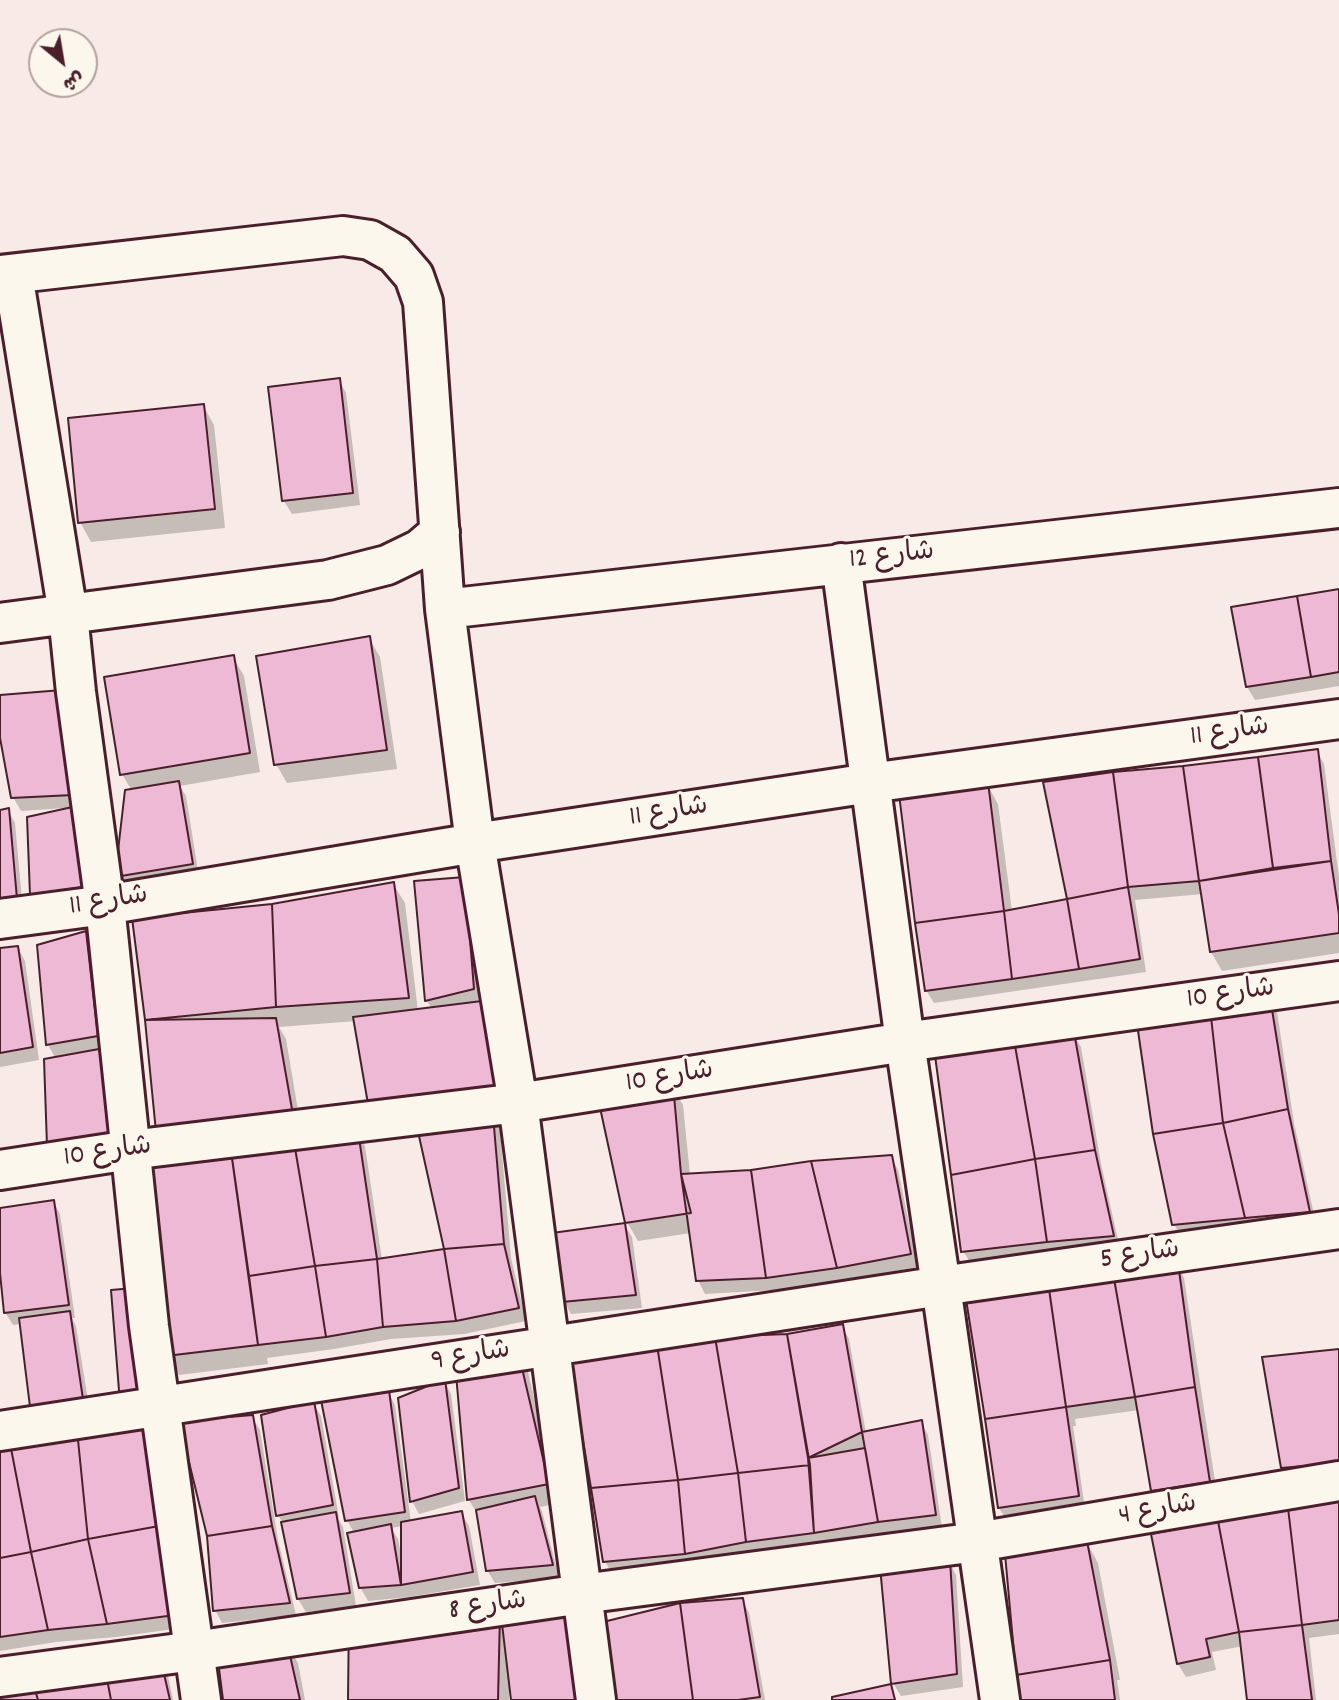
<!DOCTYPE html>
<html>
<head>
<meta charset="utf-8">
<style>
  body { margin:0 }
  #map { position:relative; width:1339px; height:1700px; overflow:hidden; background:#f8ebe7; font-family:Dekko,"Playpen Sans Arabic",sans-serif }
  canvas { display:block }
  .north { position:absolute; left:28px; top:28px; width:70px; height:70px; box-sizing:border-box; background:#fbf7ec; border:2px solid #b4a19f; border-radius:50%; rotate:150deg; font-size:19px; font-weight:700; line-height:28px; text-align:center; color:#4a1f2b }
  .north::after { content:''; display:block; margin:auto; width:24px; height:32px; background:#4a1f2b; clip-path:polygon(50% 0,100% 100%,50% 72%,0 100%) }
</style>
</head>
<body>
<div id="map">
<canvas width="1339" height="1700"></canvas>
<div class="north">ش</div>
</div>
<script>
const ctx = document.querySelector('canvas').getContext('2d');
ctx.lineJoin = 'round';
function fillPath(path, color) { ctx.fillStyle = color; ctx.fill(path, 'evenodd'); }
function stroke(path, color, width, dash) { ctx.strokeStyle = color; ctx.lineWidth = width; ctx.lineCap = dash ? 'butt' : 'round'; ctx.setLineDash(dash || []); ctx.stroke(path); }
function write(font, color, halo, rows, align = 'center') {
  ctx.font = font + ' Dekko,"Playpen Sans Arabic",sans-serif'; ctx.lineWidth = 6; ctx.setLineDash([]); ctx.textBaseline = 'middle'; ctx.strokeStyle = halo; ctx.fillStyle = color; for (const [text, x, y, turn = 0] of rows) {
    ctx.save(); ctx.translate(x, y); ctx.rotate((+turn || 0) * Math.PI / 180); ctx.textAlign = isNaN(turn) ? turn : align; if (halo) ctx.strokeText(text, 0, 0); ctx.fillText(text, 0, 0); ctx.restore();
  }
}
fillPath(new Path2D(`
  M339,380l7,13 14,112 -68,9 -8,-13z
  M203,405l11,20 11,103 -134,14 -11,-20z
  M1339,591v95l-84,14 -8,-13z
  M369,638l11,19 17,112 -110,14 -11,-19z
  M233,657l11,19 16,96 -80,14 6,10 13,81 -75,12 -8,-12 16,-86 -10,-17z
  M61,692l35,207 -57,9 -7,-13 34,-87 -45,3 -8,-14 -13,-68v-32z
  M1317,751l7,13 15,113v76l-117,18 -11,-19 -8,-58 -68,6 11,72 -212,31 -8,-13 61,-206 11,20 14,107 57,-11 114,-132z
  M8,810l7,13 8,88 -23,6v-105z
  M416,883l55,9 9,111 -124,18 -77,6 7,12 16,95 56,-1 7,13 17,114 64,-10 46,-133 8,13 11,128 15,63 -62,13 -73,5 -57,10 -67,9 1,6 -89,11 -11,-20 -11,-223 -11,-113 127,-113 120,-22 12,19 13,108 14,-2 -5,-8z
  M86,933l7,13 11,103 -6,1 8,14 17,86 -67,-91 -8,-14z
  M18,948l7,13 14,99 -39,7v-117z
  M1269,999l8,13 17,111 22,101 -135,13 -7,-13z
  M1073,1034l8,13 20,117 19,85 -149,15 -8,-13z
  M672,1086l11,19 7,70 61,-3 140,-16 7,14 20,97 -73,13 -71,10 -69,4 -7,-14 -7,-47 -53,8 -11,-19z
  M53,1201l7,13 15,104h-3l4,8 15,93 -70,-95 -8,1 -8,-13 -5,-58v-44z
  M624,1224l8,13 10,71 -71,6 -7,-13z
  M1177,1265l7,13 33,216 -57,10 -8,-13 -13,-81 -64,9 1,7h-3l12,83 -78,12 -8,-13 -13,-90z
  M842,1326l7,13 17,94 55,-11 7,13 14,93 -330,46 -7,-13z
  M1339,1350v133l-45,4 -12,-19z
  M517,1353l11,19 31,131 -19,4 2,4 17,67 -64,5 -8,-13 -8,-53 -10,-17z
  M444,1381l7,13 14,107 -46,13 -7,-13z
  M388,1392l7,13 16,117 50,-9 8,13 11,59 -71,12 -41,4 -8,-14 -6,-54 -7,-13zM402,1526l1,29h-2l-3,-16 -7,-11z
  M313,1403l8,13 18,102h-1l5,9 13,79 -50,6 -8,-13 -14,-74 -6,-10z
  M252,1417l8,13 18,110 18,75 -74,8 -7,-13z
  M156,1430l25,198 -65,9 -60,5 -56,9v-209z
  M1339,1499v135l-30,4 7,62h-67l-6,-54 -31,6 4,18 -30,7 -8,-13z
  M1087,1543l11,20 22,117h-3l3,20h-98z
  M949,1561l7,14 7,112 -62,9 -8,-13z
  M742,1599l7,14 16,87h-150z
  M499,1616l90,84h-77l-1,-11h-2v11h-159z
  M286,1644l12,19 7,37h-80z
  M160,1663l8,13 5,24h-173z`), '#0003');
const building = new Path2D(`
  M340,378l13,115 -71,8 -14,-114z
  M204,404l11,105 -137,14 -10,-105z
  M1339,589v83l-28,5 -14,-81z
  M1297,596l14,81 -65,10 -15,-80z
  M370,636l17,114 -113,15 -18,-109z
  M234,655l16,98 -130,22 -16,-98z
  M62,690l11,105 -62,3 -11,-60v-43z
  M1318,749l13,112 -58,7 -15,-111z
  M1258,757l15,111 -74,13 -16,-115z
  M1183,766l16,115 -71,6 -15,-115z
  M1113,772l15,115 -61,12 -24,-117z
  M179,781l14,83 -78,13 10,-87z
  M988,782l16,129 -89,12 -16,-129z
  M77,806l13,80 -60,9 -3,-78z
  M9,808l8,91 -17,3v-92z
  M1331,861l8,53v19l-129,19 -11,-71z
  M465,877l9,112 -49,12 -11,-120z
  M394,882l15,116 -133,9 -4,-103z
  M1128,887l12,72 -61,10 -12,-70z
  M1067,899l12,70 -67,10 -8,-68z
  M272,904l4,103 -131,13 -13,-102z
  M1004,911l8,68 -87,12 -10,-68z
  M86,931l12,105 -52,9 -9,-100z
  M18,946l15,101 -33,6v-105z
  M1270,997l18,112 -65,14 -13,-115z
  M490,1000l17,90 -139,14 -15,-87z
  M1210,1008l13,115 -70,11 -17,-117z
  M276,1018l17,97 -137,17 -11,-112z
  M1074,1032l21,118 -60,9 -21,-119z
  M1014,1040l21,119 -84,16 -17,-127z
  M99,1049l18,89 -70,8 -3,-87z
  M673,1084l8,90 10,39 -66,10 -29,-134z
  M1288,1109l22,103 -65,6 -22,-95z
  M493,1115l11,129 -60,5 -27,-122z
  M1223,1123l22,95 -73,7 -19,-91z
  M358,1131l19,128 -62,7 -21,-124z
  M294,1142l21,124 -66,10 -19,-132z
  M230,1144l28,201 -92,11 -21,-198z
  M1095,1150l19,86 -67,6 -12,-83z
  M892,1155l19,99 -74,14 -26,-107z
  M1035,1159l12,83 -86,10 -10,-77z
  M811,1161l26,107 -71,10 -15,-108z
  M751,1170l15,108 -70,3 -15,-107z
  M54,1200l15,105 -65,8 -4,-40v-65z
  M625,1223l11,72 -74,7 -10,-69z
  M504,1244l15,64 -63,13 -12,-72z
  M444,1249l12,72 -73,6 -6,-68z
  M377,1259l6,68 -57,10 -11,-71z
  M1178,1263l17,124 -60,10 -22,-124z
  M315,1266l11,71 -68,8 -9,-69z
  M1113,1273l22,124 -69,10 -18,-125z
  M1048,1282l18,125 -81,12 -20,-126z
  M134,1288l14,113 -28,2 -9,-113z
  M70,1311l14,95 -53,9 -12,-97z
  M843,1324l19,108 -54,26 -21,-124z
  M787,1334l23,131 -72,8 -23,-136z
  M715,1337l23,136 -60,7 -21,-135z
  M657,1345l21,135 -87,8 -22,-129z
  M1339,1349v114l-58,5 -19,-111z
  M518,1351l31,133 -82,16 -11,-126z
  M445,1379l14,109 -49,14 -12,-104z
  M1195,1387l15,95 -59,9 -16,-94z
  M389,1390l16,122 -60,9 -25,-126z
  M314,1401l19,104 -57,11 -15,-101z
  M1066,1407l13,89 -81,12 -13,-89z
  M150,1415l9,111 -71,13 -11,-109z
  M253,1415l19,111 -65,10 -28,-115z
  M922,1420l14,95 -58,7 -16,-90z
  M77,1430l11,109 -57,13 -22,-114z
  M9,1438l22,114 -31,6v-118z
  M865,1448l13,74 -64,11 -6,-75z
  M810,1465l4,68 -68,9 -8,-69z
  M738,1473l8,69 -61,12 -7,-74z
  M678,1480l7,74 -82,8 -12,-74z
  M535,1496l18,69 -67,6 -10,-61z
  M1339,1498v122l-37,5 -14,-117z
  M1288,1508l14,117 -63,7 -21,-111z
  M462,1511l11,61 -72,13v-63z
  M336,1512l14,81 -53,6 -16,-77z
  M1218,1521l21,111 -33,7 4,18 -33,7 -26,-130z
  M391,1524l10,61 -42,3 -12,-55z
  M159,1526l16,89 -68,9 -19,-85z
  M272,1526l18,77 -77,8 -6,-75z
  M88,1539l19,85 -59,6 -17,-78z
  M1087,1541l23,119 -94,15 -11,-121z
  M31,1552l17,78 -48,7v-79z
  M879,1556l71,4 7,114 -66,10z
  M567,1591l15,109h-71l-11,-93z
  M743,1598l17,99 -22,3h-45l-13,-97z
  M680,1603l13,97h-80l-14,-77z
  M349,1611l151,3 -2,86h-150z
  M1302,1625l10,75h-65l-8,-68z
  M287,1642l13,58h-77l-6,-47z
  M1110,1660l5,40h-95l-4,-25z
  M161,1661l9,39h-59l-7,-37z
  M104,1663l7,37h-73l-8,-28z
  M30,1672l8,28h-38v-21z
  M891,1684l4,16h-63v-3z`);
fillPath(building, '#eeb9d4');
stroke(building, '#4a1f2b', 2);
const minor = new Path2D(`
  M13,274l55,340 8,78 29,213 44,421 52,374
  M0,275l343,-39 27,4 25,14 19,22 9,26 22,307 30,234 43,260 78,597
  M841,563l64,479 36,244 59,414
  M445,609l894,-101
  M0,623l328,-43 59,-15 33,-16 20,-17
  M0,919l105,-14 370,-62 395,-60 469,-64
  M0,1170l130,-20 388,-47 387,-61 434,-61
  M0,1431l941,-145 398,-57
  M0,1677l194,-26 388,-57 395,-52 362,-61`);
stroke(minor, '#4a1f2b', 44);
stroke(minor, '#fbf7ec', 38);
write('28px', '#4a1f2b', '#fbf7ec', [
  ["شارع 12",892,558,-6],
  ["شارع 11",1230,734,-8],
  ["شارع 11",669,814,-9],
  ["شارع 11",109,903,-9],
  ["شارع 10",1231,996,-8],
  ["شارع 10",670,1079,-9],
  ["شارع 10",108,1154,-8],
  ["شارع 5",1140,1257,-8],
  ["شارع 9",471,1358,-9],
  ["شارع 4",1158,1512,-10],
  ["شارع 8",488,1608,-8]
]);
</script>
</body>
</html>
